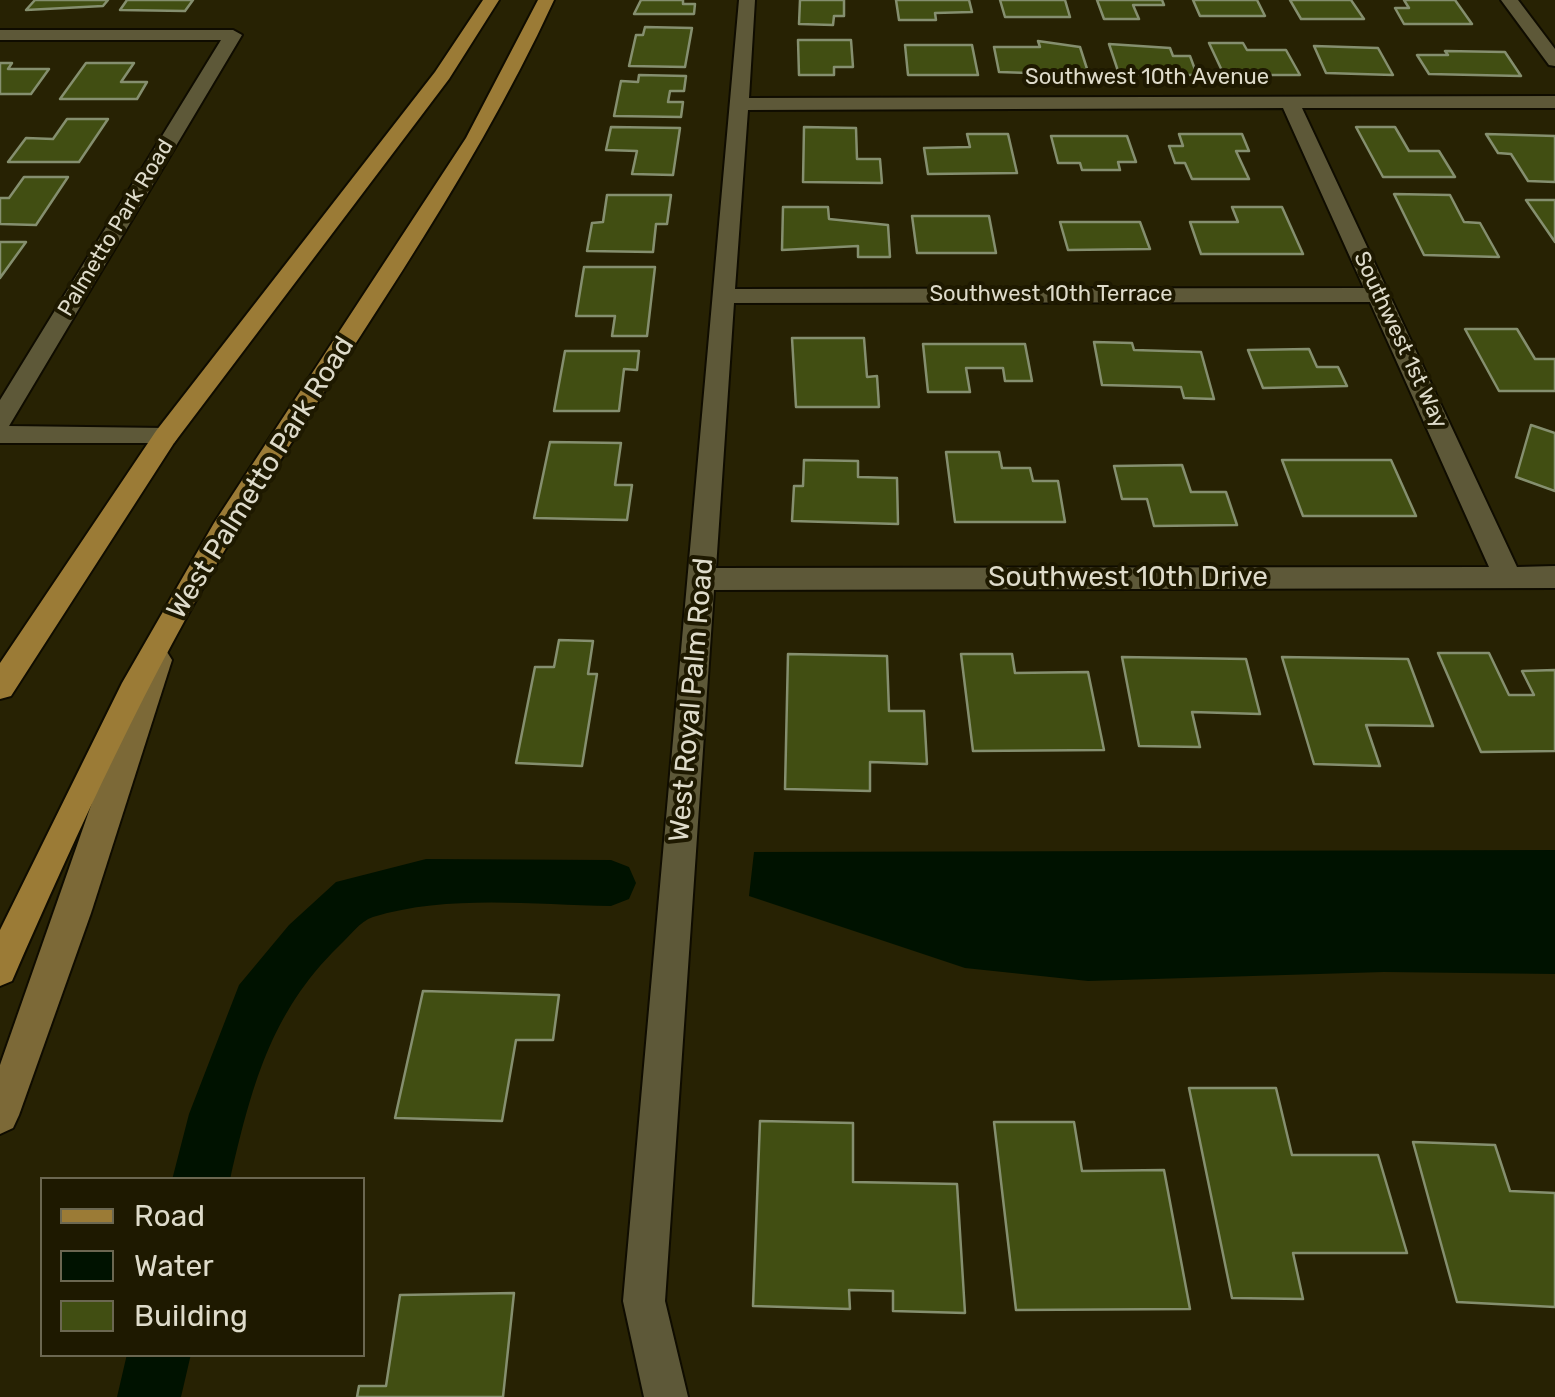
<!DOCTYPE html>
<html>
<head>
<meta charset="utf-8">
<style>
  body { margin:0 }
  #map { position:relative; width:1555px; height:1397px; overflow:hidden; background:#272203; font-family:Rubik,sans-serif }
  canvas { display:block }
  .legend { position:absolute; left:40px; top:1177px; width:325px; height:180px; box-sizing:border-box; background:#1e1900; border:2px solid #6b6751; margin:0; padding:12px 18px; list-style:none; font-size:30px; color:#dedbca }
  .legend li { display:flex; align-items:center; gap:20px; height:50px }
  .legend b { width:50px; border:2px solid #6b6751 }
</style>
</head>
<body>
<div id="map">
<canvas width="1555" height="1397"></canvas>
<ul class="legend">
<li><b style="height:12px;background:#9b7b36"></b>Road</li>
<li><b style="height:28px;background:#001200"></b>Water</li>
<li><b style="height:28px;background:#414e12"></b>Building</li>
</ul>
</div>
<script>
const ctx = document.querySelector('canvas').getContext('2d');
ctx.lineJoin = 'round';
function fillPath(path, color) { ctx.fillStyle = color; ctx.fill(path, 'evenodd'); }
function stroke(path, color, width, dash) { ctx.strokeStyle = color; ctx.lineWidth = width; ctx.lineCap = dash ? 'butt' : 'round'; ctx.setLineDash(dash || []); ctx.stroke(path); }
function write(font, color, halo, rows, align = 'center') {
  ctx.font = font + ' Rubik,sans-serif'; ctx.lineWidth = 8; ctx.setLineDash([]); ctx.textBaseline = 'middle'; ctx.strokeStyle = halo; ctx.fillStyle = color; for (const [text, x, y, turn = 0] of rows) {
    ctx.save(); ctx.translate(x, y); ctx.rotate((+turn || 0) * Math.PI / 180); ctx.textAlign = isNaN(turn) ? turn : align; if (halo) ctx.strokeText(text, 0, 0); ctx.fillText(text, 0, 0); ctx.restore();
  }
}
fillPath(new Path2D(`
  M1555,850v124l-171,-2 -296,9 -123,-13 -216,-72 5,-44z`), '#001200');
fillPath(new Path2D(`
  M426,859l185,1 18,7 7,16 -7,16 -18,7c-77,-1 -163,-12 -238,11 -13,4 -24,20 -34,29 -69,67 -88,143 -109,234h-58l17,-66 50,-129 50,-60 47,-43z
  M127,1354h64l-10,43h-64z`), '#001200');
const building = new Path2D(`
  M35,0h73l-5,6 -77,4z
  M127,0h66l-8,11 -65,-1z
  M641,0h42v4h12l-1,10h-60z
  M800,0h44v16h-10l-1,9 -34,-1z
  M896,0h73l3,12 -37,1 1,7h-37z
  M1000,0h65l5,17h-65z
  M1097,0h65l2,5h-31l6,14h-35z
  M1193,0h64l8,16h-65z
  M1290,0h61l13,19h-63z
  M1404,0h51l17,24h-68l-9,-16h14z
  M645,27l47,1 -7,39 -56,-1 7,-31h7z
  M798,40h53l2,27h-19v8h-35z
  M1038,41l42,6 9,28 -90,-3 -5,-25h46z
  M1209,43h34l4,7h39l14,25h-76z
  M1109,44l61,4 3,8h17l7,19 -78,-1z
  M905,45h67l6,30h-70z
  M1314,46l64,2 15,27 -67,-2z
  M1445,51l60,1 16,24 -92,-2 -12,-19h31z
  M0,63h12l-4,6h41l-18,25h-31z
  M86,63h48l-13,19h26l-10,17h-77z
  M639,75l47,1 -2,15h-14l-2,11h15l-2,15 -67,-1 7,-35 17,1z
  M67,119h41l-29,43h-71l18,-24 27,1z
  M611,127l69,1 -7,47 -41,-1 5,-23 -31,-1z
  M804,127l52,1 1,31h23l2,24 -79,-1z
  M1356,127h39l14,24h30l16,26h-72z
  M967,134h41l9,39 -89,1 -4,-26 46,-1z
  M1179,134h63l7,17h-13l13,28h-57l-7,-16h-10l-6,-17h14z
  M1486,134l69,2v46l-27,-1 -17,-27 -13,-1z
  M1051,136h76l9,26h-18l2,8h-38l-2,-7h-22z
  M24,177h44l-32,48 -36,-1v-26h9z
  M1394,194l56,1 14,27 16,1 19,34 -75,-2z
  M607,195h64l-4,29h-11l-3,28 -66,-1 5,-28 11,-1z
  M1526,200h29v42z
  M783,207h45l1,12 59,6 2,32h-32v-11l-76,4z
  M1232,207h50l21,47h-102l-11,-32h48z
  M912,216h77l7,37h-79z
  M1060,222h80l10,27 -82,1z
  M0,242h26l-26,36z
  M584,267h71l-8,69h-35l3,-20h-39z
  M1465,329h52l18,30h20v32h-56z
  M792,338h72l3,39 10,-1 2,31h-83z
  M1094,342l38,1 2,7 67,2 13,47 -30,-1 -3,-11 -79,-2z
  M923,344h102l7,37h-27l-2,-13h-37l4,24h-42z
  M1309,349l8,18h21l9,19 -84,2 -15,-38z
  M565,351h74l-2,19 -13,-1 -5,42h-65z
  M1531,425l24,8v58l-39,-14z
  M550,442l71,1 -6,42h17l-5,35 -93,-2z
  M946,452h53l3,16h28l3,13h25l7,41h-110z
  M804,460l54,1v16l39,1 1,46 -106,-3 2,-35h9z
  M1282,460h109l25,56h-113z
  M1182,465l9,27h35l11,33 -83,1 -7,-27h-25l-8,-33z
  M559,640l34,1 -5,33h9l-15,92 -66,-3 19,-96h19z
  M1438,653h51l20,42h25l-12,-24 33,-1v81l-74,1z
  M788,654l99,2 2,55h35l3,53 -57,-2v29l-85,-2z
  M961,654h51l3,19 73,-1 16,78 -131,1z
  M1122,657l124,2 14,55 -68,-2 8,35 -61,-1z
  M1282,657l126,2 25,67 -67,-1 14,41 -66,-2z
  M423,991l136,4 -6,45h-37l-14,81 -107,-3z
  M1189,1088h87l16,67h86l29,98h-114l10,46 -71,-1z
  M760,1121l93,2v59l104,2 8,129 -72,-2v-20l-44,-1 1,19 -97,-3z
  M994,1122h80l8,49 82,-1 26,139 -174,1z
  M1413,1142l82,3 15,46 45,2v114l-98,-5z
  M514,1293l-11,104h-146l2,-11h27l14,-91z`);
fillPath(building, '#414e12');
stroke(building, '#858f6f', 2.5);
const street = new Path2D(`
  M739,0h16l-6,98 806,-2v12h-253l215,459 38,-1v22l-841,2 -49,711 23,96h-44l-21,-96zM1283,108l81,180 -629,1 13,-179zM1370,302l119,265 -773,1 18,-265z
  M1501,0h17l37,49v17l-6,-1z
  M0,30h233l9,5 -233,391 156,2 9,3 4,6 -4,6h-174v-43l221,-360h-221z`);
const secondary = new Path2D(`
  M157,648l10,4 5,8 -81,253 -72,202 -6,13 -13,6v-69l142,-405 5,-8z`);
const primary = new Path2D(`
  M483,0h16l-50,79 -275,364 -163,253 -11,3v-36l156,-232 279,-359z
  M538,0h16c-87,189 -211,355 -319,533 -86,142 -156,295 -223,448l-12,5v-56l122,-247 92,-160 252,-385z`);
stroke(street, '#0f0c00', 4);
stroke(secondary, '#0f0c00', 4);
stroke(primary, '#0f0c00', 4);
fillPath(street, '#5d5838');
fillPath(secondary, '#7c6937');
fillPath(primary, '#9b7b36');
write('22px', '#dedbca', '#1e1900', [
  ["Southwest 10th Avenue",1147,78],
  ["Palmetto Park Road",116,228,-59],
  ["Southwest 10th Terrace",1051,295],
  ["Southwest 1st Way",1400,340,65]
]);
write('28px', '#dedbca', '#1e1900', [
  ["West Palmetto Park Road",261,478,-58],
  ["Southwest 10th Drive",1128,578],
  ["West Royal Palm Road",692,700,-85]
]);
</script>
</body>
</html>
